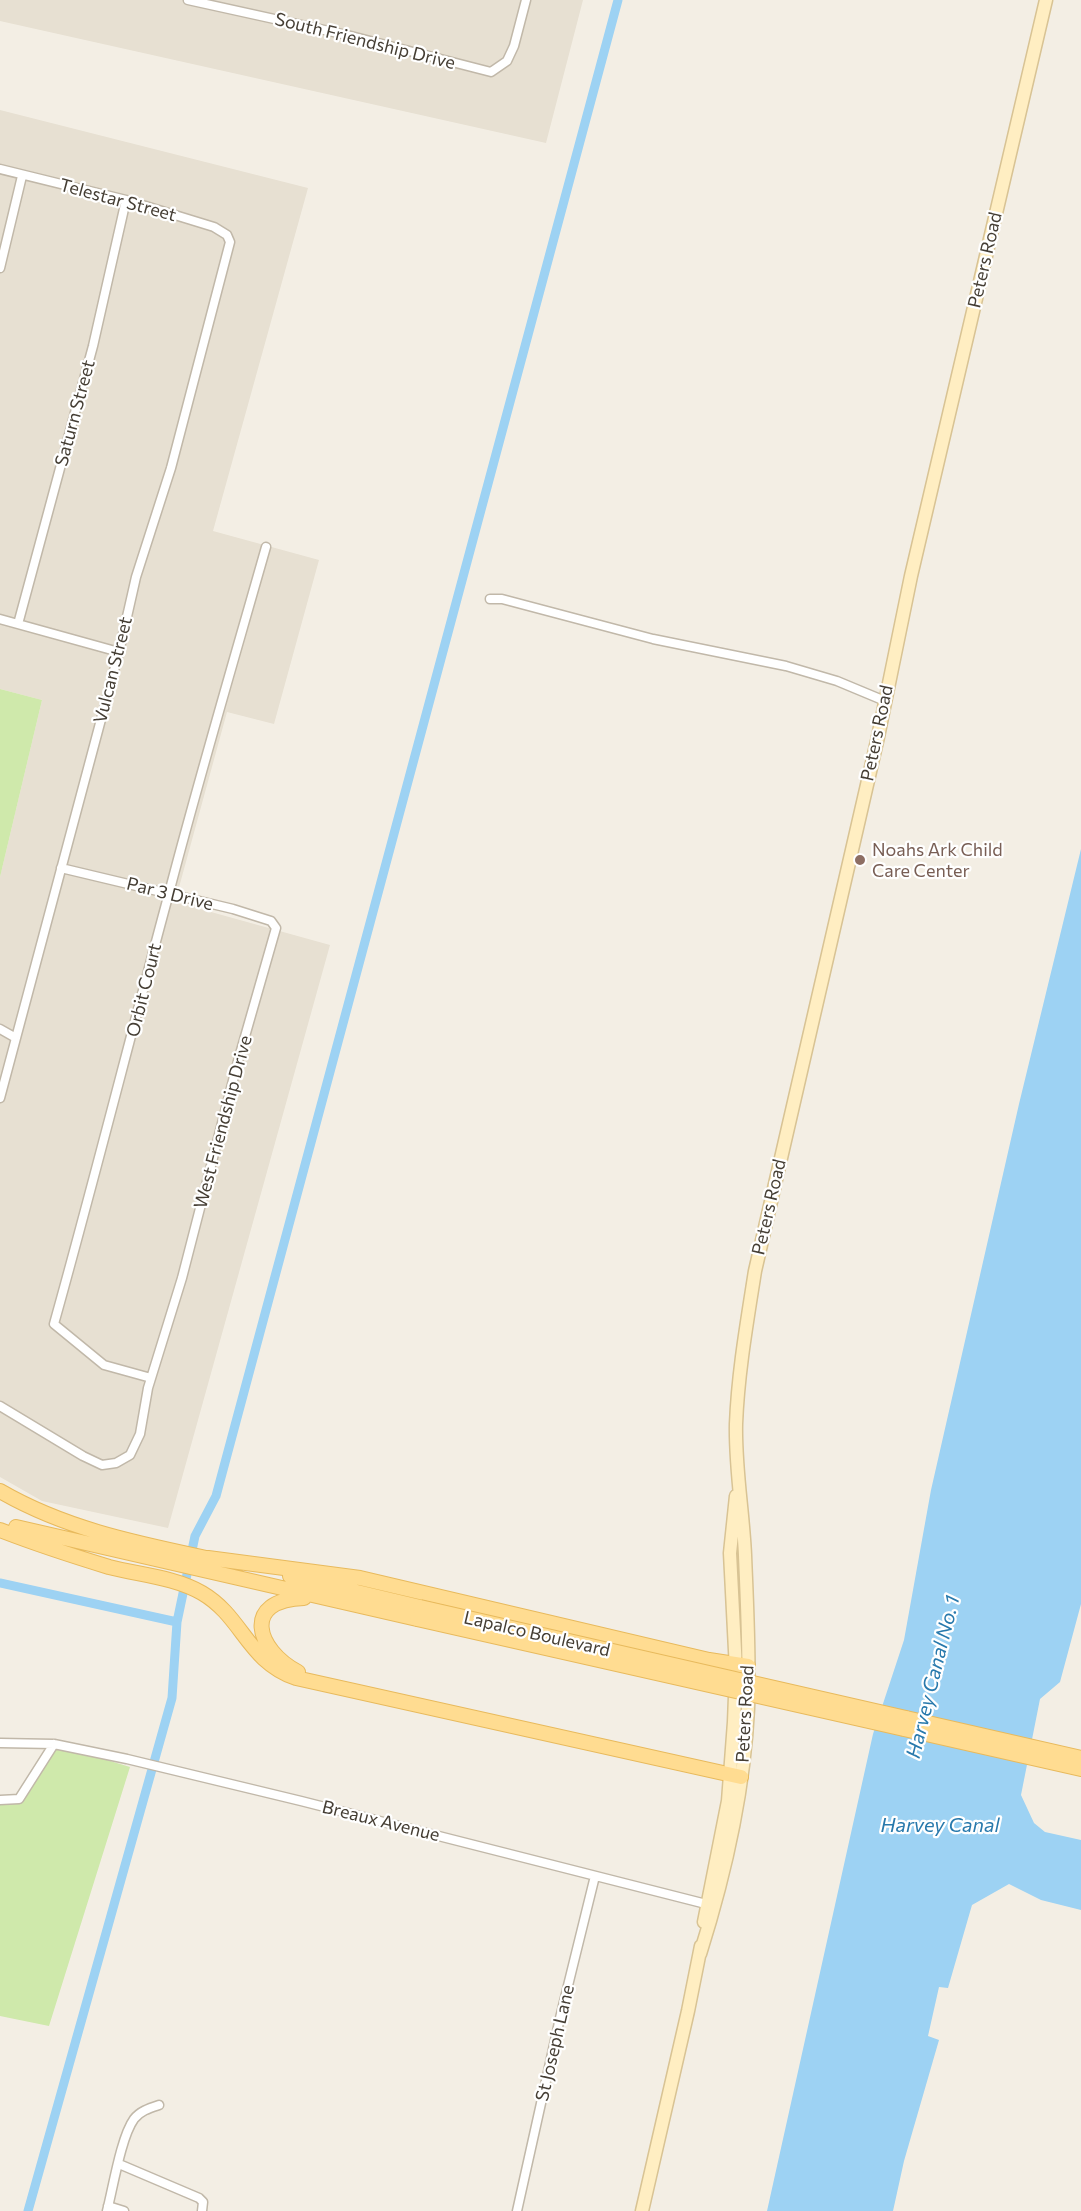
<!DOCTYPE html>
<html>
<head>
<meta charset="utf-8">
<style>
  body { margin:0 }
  canvas { display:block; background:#f3eee4 }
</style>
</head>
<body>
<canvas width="1081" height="2211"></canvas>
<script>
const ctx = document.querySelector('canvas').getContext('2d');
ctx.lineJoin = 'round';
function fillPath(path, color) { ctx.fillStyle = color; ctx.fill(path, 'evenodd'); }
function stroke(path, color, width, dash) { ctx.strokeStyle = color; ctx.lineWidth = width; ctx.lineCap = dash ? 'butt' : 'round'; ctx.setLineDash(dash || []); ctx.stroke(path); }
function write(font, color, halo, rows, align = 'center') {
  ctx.font = font + ' Commissioner,sans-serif'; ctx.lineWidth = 4.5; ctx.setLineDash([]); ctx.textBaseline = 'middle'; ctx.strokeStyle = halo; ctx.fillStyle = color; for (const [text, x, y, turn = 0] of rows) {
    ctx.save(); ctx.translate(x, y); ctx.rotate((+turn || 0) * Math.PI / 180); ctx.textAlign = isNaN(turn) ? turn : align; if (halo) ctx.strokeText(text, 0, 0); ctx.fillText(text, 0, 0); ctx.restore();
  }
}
fillPath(new Path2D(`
  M0,0h583l-37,143 -546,-122z
  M0,110l308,78 -95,343 106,29 -45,164 -47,-12 -52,190 155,43 -162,583 -126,-27 -42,-24v-600l42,-177 -42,-11z`), '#e7e0d2');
fillPath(new Path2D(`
  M0,689l42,11 -42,177z
  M54,1744l76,23 -81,259 -49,-10v-216l19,-1z`), '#cfe9ab');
fillPath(new Path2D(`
  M1081,849v755l-21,78 -20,17 -19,96 13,28 11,9 36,8v70l-40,-10 -32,-16 -37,21 -24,83 -9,-1 -11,49 11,4 -35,121 -11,50h-126l106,-477 31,-94 27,-150 88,-386z`), '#9dd2f3');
stroke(new Path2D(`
  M0,1583l177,39
  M28,2211l144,-513 5,-76 18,-86 21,-40 402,-1496`), '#9dd2f3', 9);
const minor = new Path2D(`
  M188,0l159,35 144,37 16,-11 7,-15 12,-46
  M0,169l126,31 88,27 13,8 3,7 -59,226 -35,109 -17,75 -119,446
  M0,268l22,-92
  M490,599h12l151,40 133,27 51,15 48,20
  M0,619l119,33
  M18,624l75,-278 33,-146
  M0,1029l16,9
  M151,1378l-47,-13 -50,-41c40,-143 76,-287 115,-431 30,-115 64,-230 97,-346
  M0,1406l83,50 19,9 14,-2 14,-8 10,-21 8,-46 34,-110 56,-217 38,-133 -5,-7 -38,-12 -172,-41
  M0,1743l54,1 73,15 174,42 405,103
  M0,1800l19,-1 35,-55
  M119,2164l80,34 4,4 -1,9
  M108,2206l16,5
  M107,2211c6,-23 14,-74 27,-92 6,-8 16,-11 25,-14
  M517,2211l43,-193 35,-142`);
const secondary = new Path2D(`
  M704,1922l24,-121 6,-79 2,-52 -6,-117 6,-57
  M700,1954c25,-79 44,-162 48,-245 2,-51 -1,-103 -3,-154 -2,-44 -10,-87 -9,-131 2,-51 11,-102 19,-153l123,-534 33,-161 135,-576
  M642,2211l46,-200 13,-65`);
const primary = new Path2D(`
  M0,1491c67,39 141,53 216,69
  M16,1527l401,92
  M0,1530c36,14 73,26 109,37 31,8 65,10 93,26 41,24 45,68 94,85l445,99
  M208,1558l152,20 349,82 39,6
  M290,1576l130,31
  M298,1672c-42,-22 -57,-72 6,-74
  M906,1718l175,40
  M904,1729l177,40`);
stroke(minor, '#c1b8a9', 11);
stroke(secondary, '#d8c394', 15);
stroke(primary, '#e8ba5d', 16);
stroke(minor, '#fff', 8);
stroke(secondary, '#ffeec2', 12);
stroke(primary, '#ffdc91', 14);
const primaryBridge = new Path2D(`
  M420,1607l486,111
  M417,1619l487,110`);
stroke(primaryBridge, '#e8ba5d', 16, []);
stroke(primaryBridge, '#ffdc91', 14);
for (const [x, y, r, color] of [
  [860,860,6,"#8d6e63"]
]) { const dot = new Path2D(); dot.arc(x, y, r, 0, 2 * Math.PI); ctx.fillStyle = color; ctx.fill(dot); stroke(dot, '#fff', 2); }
write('18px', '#453e34', '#fff', [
  ["South Friendship Drive",365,41,14],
  ["Telestar Street",118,200,15],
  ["Peters Road",985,260,-77],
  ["Saturn Street",75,413,-75],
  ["Vulcan Street",113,670,-76],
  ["Peters Road",877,733,-78],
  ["Par 3 Drive",170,894,14],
  ["Orbit Court",144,990,-76],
  ["West Friendship Drive",223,1122,-75],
  ["Peters Road",769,1207,-77],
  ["Lapalco Boulevard",537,1634,13],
  ["Peters Road",745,1714,-87],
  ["Breaux Avenue",381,1821,14],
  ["St Joseph Lane",555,2043,-77]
]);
write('18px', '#785e54', '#fff', [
  ["Noahs Ark Child",872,850],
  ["Care Center",872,871]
], 'left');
write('italic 20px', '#2879ac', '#fff', [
  ["Harvey Canal No. 1",933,1677,-76],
  ["Harvey Canal",940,1825]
]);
</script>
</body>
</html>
